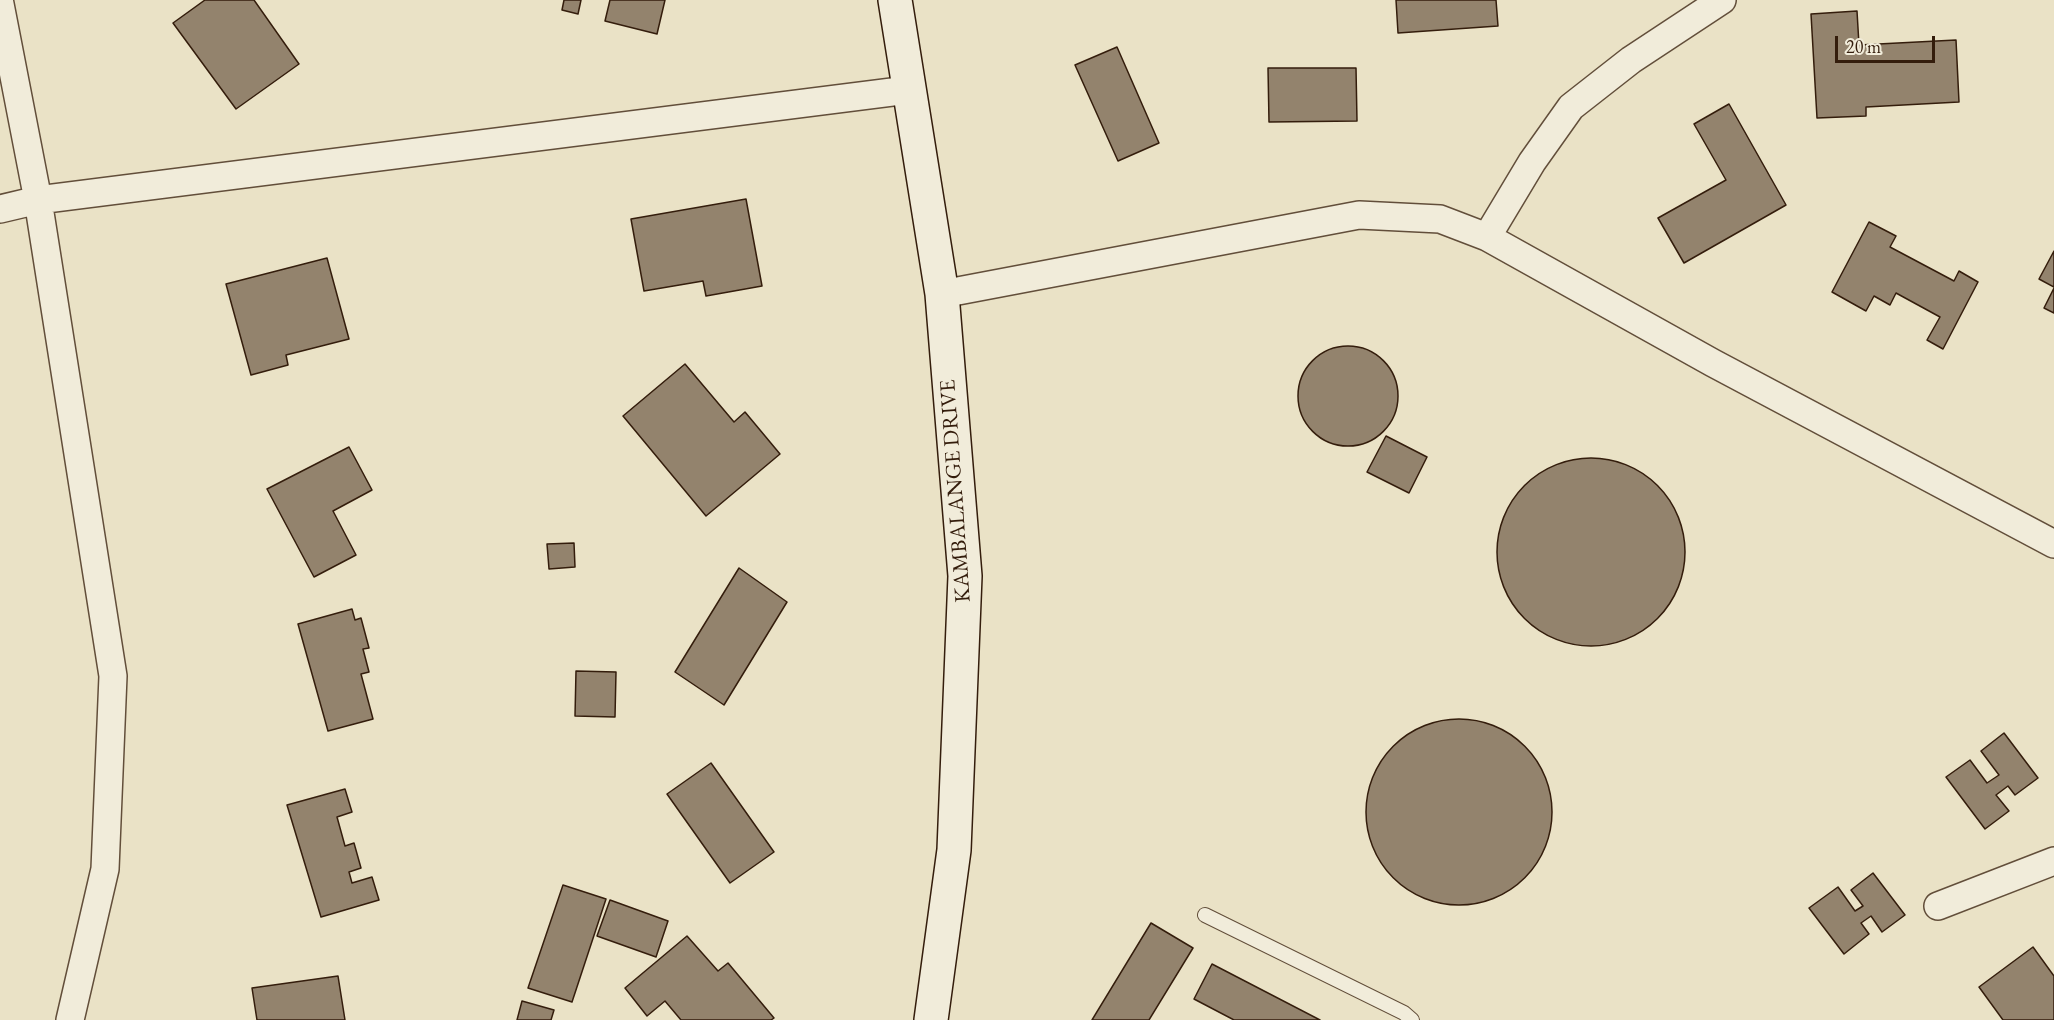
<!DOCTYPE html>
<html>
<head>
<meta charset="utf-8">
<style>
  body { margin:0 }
  #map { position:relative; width:2054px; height:1020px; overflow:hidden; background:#eae2c6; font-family:"EB Garamond",serif }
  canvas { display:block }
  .scale { position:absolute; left:1835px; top:36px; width:100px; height:27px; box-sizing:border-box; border:3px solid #341d0c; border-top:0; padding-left:8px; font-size:18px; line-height:21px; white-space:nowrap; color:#341d0c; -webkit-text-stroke:4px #f1ecda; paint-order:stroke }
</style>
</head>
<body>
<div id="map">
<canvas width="2054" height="1020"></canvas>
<div class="scale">20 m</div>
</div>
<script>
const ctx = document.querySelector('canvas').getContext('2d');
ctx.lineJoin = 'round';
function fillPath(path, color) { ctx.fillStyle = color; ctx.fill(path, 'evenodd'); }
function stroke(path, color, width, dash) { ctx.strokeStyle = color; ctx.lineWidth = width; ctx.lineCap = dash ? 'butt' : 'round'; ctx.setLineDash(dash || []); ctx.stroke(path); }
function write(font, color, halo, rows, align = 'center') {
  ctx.font = font + ' "EB Garamond",serif'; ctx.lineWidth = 5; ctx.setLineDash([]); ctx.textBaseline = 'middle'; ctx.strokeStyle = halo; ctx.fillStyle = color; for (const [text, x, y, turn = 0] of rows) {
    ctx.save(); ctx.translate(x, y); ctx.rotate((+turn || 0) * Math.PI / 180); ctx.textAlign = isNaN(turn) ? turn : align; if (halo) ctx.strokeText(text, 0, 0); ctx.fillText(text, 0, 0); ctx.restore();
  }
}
const building = new Path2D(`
  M205,0h49l45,64 -63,45 -63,-86z
  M564,0h17l-3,14 -16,-4z
  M610,0h55l-8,34 -52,-13z
  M1396,0h100l2,26 -100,7z
  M1857,11l2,34 97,-5 3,62 -93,5v9l-49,2 -6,-104z
  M1117,47l42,96 -41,18 -43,-96z
  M1268,68h88l1,53 -88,1z
  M1729,104l57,101 -102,58 -26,-45 68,-38 -32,-56z
  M746,199l16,87 -56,10 -3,-15 -59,10 -13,-72z
  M1869,222l27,14 -6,11 64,34 5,-10 19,11 -35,67 -16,-9 13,-23 -44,-24 -6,12 -16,-9 -8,15 -34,-19z
  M2054,251v36l-15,-8z
  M327,258l22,81 -63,16 2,10 -37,10 -25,-91z
  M2054,288v25l-10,-5z
  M1298 396a50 50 0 1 1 100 0a50 50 0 1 1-100 0Z
  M685,364l49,58 11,-10 35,42 -74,62 -83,-100z
  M1386,436l41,21 -18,36 -42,-21z
  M349,447l23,43 -39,21 23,44 -42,22 -47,-88z
  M1497 552a94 94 0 1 1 188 0a94 94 0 1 1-188 0Z
  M574,543l1,24 -26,2 -2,-25z
  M739,568l48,34 -63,103 -49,-33z
  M352,609l3,11 6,-2 8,30 -6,1 6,23 -8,2 12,45 -45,12 -30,-107z
  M576,671l40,1 -1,45 -40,-1z
  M1366 812a93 93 0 1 1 186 0a93 93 0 1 1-186 0Z
  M2004,733l34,45 -23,17 -7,-9 -12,9 13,16 -24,18 -39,-52 24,-17 17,23 12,-8 -18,-24z
  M711,763l63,89 -44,31 -63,-89z
  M345,789l7,23 -15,5 8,29 9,-3 7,25 -12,4 3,11 20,-6 7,23 -58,17 -34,-112z
  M1873,873l32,42 -23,17 -11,-16 -10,7 8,11 -25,20 -35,-46 29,-21 17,24 8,-5 -12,-16z
  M563,885l43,14 -34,103 -44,-14z
  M610,900l58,21 -12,36 -59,-21z
  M1151,923l42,25 -44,72h-57z
  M687,936l31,35 10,-8 46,55 -3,2h-90l-16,-19 -18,15 -22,-28z
  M2033,947l21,29v44h-51l-24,-33z
  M1212,964l108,56h-86l-40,-21z
  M338,976l7,44h-88l-5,-32z
  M522,1001l32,9 -3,10h-34z`);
fillPath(building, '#93836d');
stroke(building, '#341d0c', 1.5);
const lane = new Path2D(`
  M1205,915l199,98 8,7`);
const street = new Path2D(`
  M0,4l38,196 75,476 -8,193 -35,151
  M0,209l38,-9 870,-110
  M1487,237l45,-75 39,-55 60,-47 91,-60
  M942,294l417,-79 81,4 47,18 226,126 341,181
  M1938,906l116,-45`);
const secondary = new Path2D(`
  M895,0l47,294 23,282 -11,274 -23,170`);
stroke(lane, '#624e3a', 16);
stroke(street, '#624e3a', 30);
stroke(secondary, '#341d0c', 36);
stroke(lane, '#f1ecda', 14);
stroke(street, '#f1ecda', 27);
stroke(secondary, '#f1ecda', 33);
write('22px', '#341d0c', '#f1ecda', [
  ["KAMBALANGE DRIVE",956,491,-94]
]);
</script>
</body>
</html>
